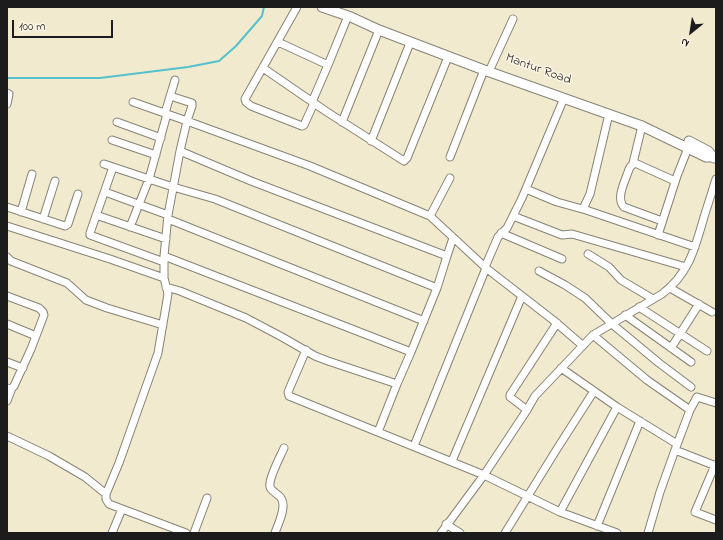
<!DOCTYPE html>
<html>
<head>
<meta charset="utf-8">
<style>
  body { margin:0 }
  #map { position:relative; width:723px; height:540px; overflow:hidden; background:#f1eacf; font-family:"Indie Flower",sans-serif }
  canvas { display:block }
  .frame { position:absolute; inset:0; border:8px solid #1c1c1c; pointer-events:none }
  .north { position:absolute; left:671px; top:12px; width:40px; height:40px; -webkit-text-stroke:3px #fcf5e5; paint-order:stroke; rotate:210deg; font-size:11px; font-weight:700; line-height:16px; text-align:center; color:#1c1c1c }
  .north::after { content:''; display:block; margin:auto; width:14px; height:18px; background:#1c1c1c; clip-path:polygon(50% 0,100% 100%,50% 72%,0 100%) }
  .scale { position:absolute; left:12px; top:20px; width:101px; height:18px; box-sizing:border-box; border:2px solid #1c1c1c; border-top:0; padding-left:5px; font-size:12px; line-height:14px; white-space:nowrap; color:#1c1c1c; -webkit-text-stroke:3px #fcf5e5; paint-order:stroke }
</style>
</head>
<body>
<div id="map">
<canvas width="723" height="540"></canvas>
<div class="frame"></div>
<div class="north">N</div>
<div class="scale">100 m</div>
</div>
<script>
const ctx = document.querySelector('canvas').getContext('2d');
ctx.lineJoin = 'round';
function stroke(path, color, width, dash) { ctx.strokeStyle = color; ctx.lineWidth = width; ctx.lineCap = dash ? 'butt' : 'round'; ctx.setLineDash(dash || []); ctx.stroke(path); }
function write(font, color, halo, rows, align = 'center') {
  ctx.font = font + ' "Indie Flower",sans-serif'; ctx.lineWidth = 3; ctx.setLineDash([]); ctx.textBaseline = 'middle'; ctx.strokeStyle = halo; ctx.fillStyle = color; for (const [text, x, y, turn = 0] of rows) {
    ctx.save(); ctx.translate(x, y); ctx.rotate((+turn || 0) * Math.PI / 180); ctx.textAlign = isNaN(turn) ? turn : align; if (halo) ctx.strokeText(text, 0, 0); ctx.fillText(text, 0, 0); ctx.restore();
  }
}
stroke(new Path2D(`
  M7,78h93l88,-11 31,-6 17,-15 26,-30 2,-9`), '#54c1cd', 2);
const minor = new Path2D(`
  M297,7l-52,92 1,3 5,4 51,20 2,-1 10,-22
  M278,42l50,23
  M491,67l22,-48
  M263,68l64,44 77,49 3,-3 41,-101
  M7,93l2,1 -2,10
  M133,102l54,19 5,-15v-3l-22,-7
  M312,102l16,-37 20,-49
  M165,113l10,-33
  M117,122l44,16
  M342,122l37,-92
  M112,140l44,15
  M371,141l39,-98
  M180,151l-12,64 -4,41v22l4,16 -10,59 -39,110 -13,31v5l3,5 77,29
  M450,157l34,-87
  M633,163l9,-37
  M104,164l69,23 42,12 222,89
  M113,167l-23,66v2l74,27
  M450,178l-20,38 56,52 67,52 29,25
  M526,189l31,13 29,8 109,37
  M105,192l63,23
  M7,207l58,19 3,-2 10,-30
  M583,209l7,-15 19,-80
  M21,212l11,-38
  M96,215l70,24
  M430,216l-120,-50 -123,-45 -7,30 71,30 196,75 6,-18
  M513,216l49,19 10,-1 114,33
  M43,219l12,-38
  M168,219l256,102
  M662,221l-38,-14c-9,-9 2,-27 5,-38l2,-3 4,-3 40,18
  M7,226l103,33 54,19
  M130,227l19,-48 18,-65
  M501,233l61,26
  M658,235l19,-59 11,-28
  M588,254l21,13 12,13 32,19
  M164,256l247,96 26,-64 10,-32
  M7,257l4,4 56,22 19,17 21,8 56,17
  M485,267l13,-30 9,-9 15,-30 42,-100
  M539,271l26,14 20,13 27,26 47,39 32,24
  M166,287l14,4 66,27 36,19 33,19 13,5 69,23
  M670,288l42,24
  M7,296l32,12 4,4 1,3 -13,34 -17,37 -3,3 -4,-1
  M639,307l68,44
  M625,315l66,47
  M7,324l29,12
  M593,335l54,45 43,30
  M671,348l28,-44
  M306,350l-18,42 1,4 195,79 76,37 57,21
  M7,362l16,6
  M561,368l56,39 60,37
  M7,401l5,-13
  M527,410l-17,-13v-2l47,-72
  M378,432l19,-48 14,-32
  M7,436l42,20 36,21 21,17
  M414,446l72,-178
  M675,450l41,16
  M452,461l70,-165
  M715,465l-20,47 21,8
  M560,512l57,-105
  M446,524l14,9
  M597,526l43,-105
  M112,533l10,-24
  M194,533l13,-35
  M275,533c3,-9 11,-24 7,-33 -2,-7 -14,-8 -12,-17 1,-9 10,-26 14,-35
  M441,533l43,-58 43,-65 8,-14 58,-61 69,-41c27,-20 33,-46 42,-77 4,-13 8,-25 12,-38
  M505,533l50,-81 39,-61
  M648,533l12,-41 15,-42 15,-40 7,-13 19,6`);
const major = new Path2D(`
  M322,7l29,10 28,13 105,40 158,56 64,31h6
  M689,141l19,10 6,7`);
stroke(minor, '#868376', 9);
stroke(major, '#868376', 11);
stroke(minor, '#fff', 7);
stroke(major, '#fff', 9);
write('13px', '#1c1c1c', '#fcf5e5', [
  ["Mantur Road",538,70,20]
]);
</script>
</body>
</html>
